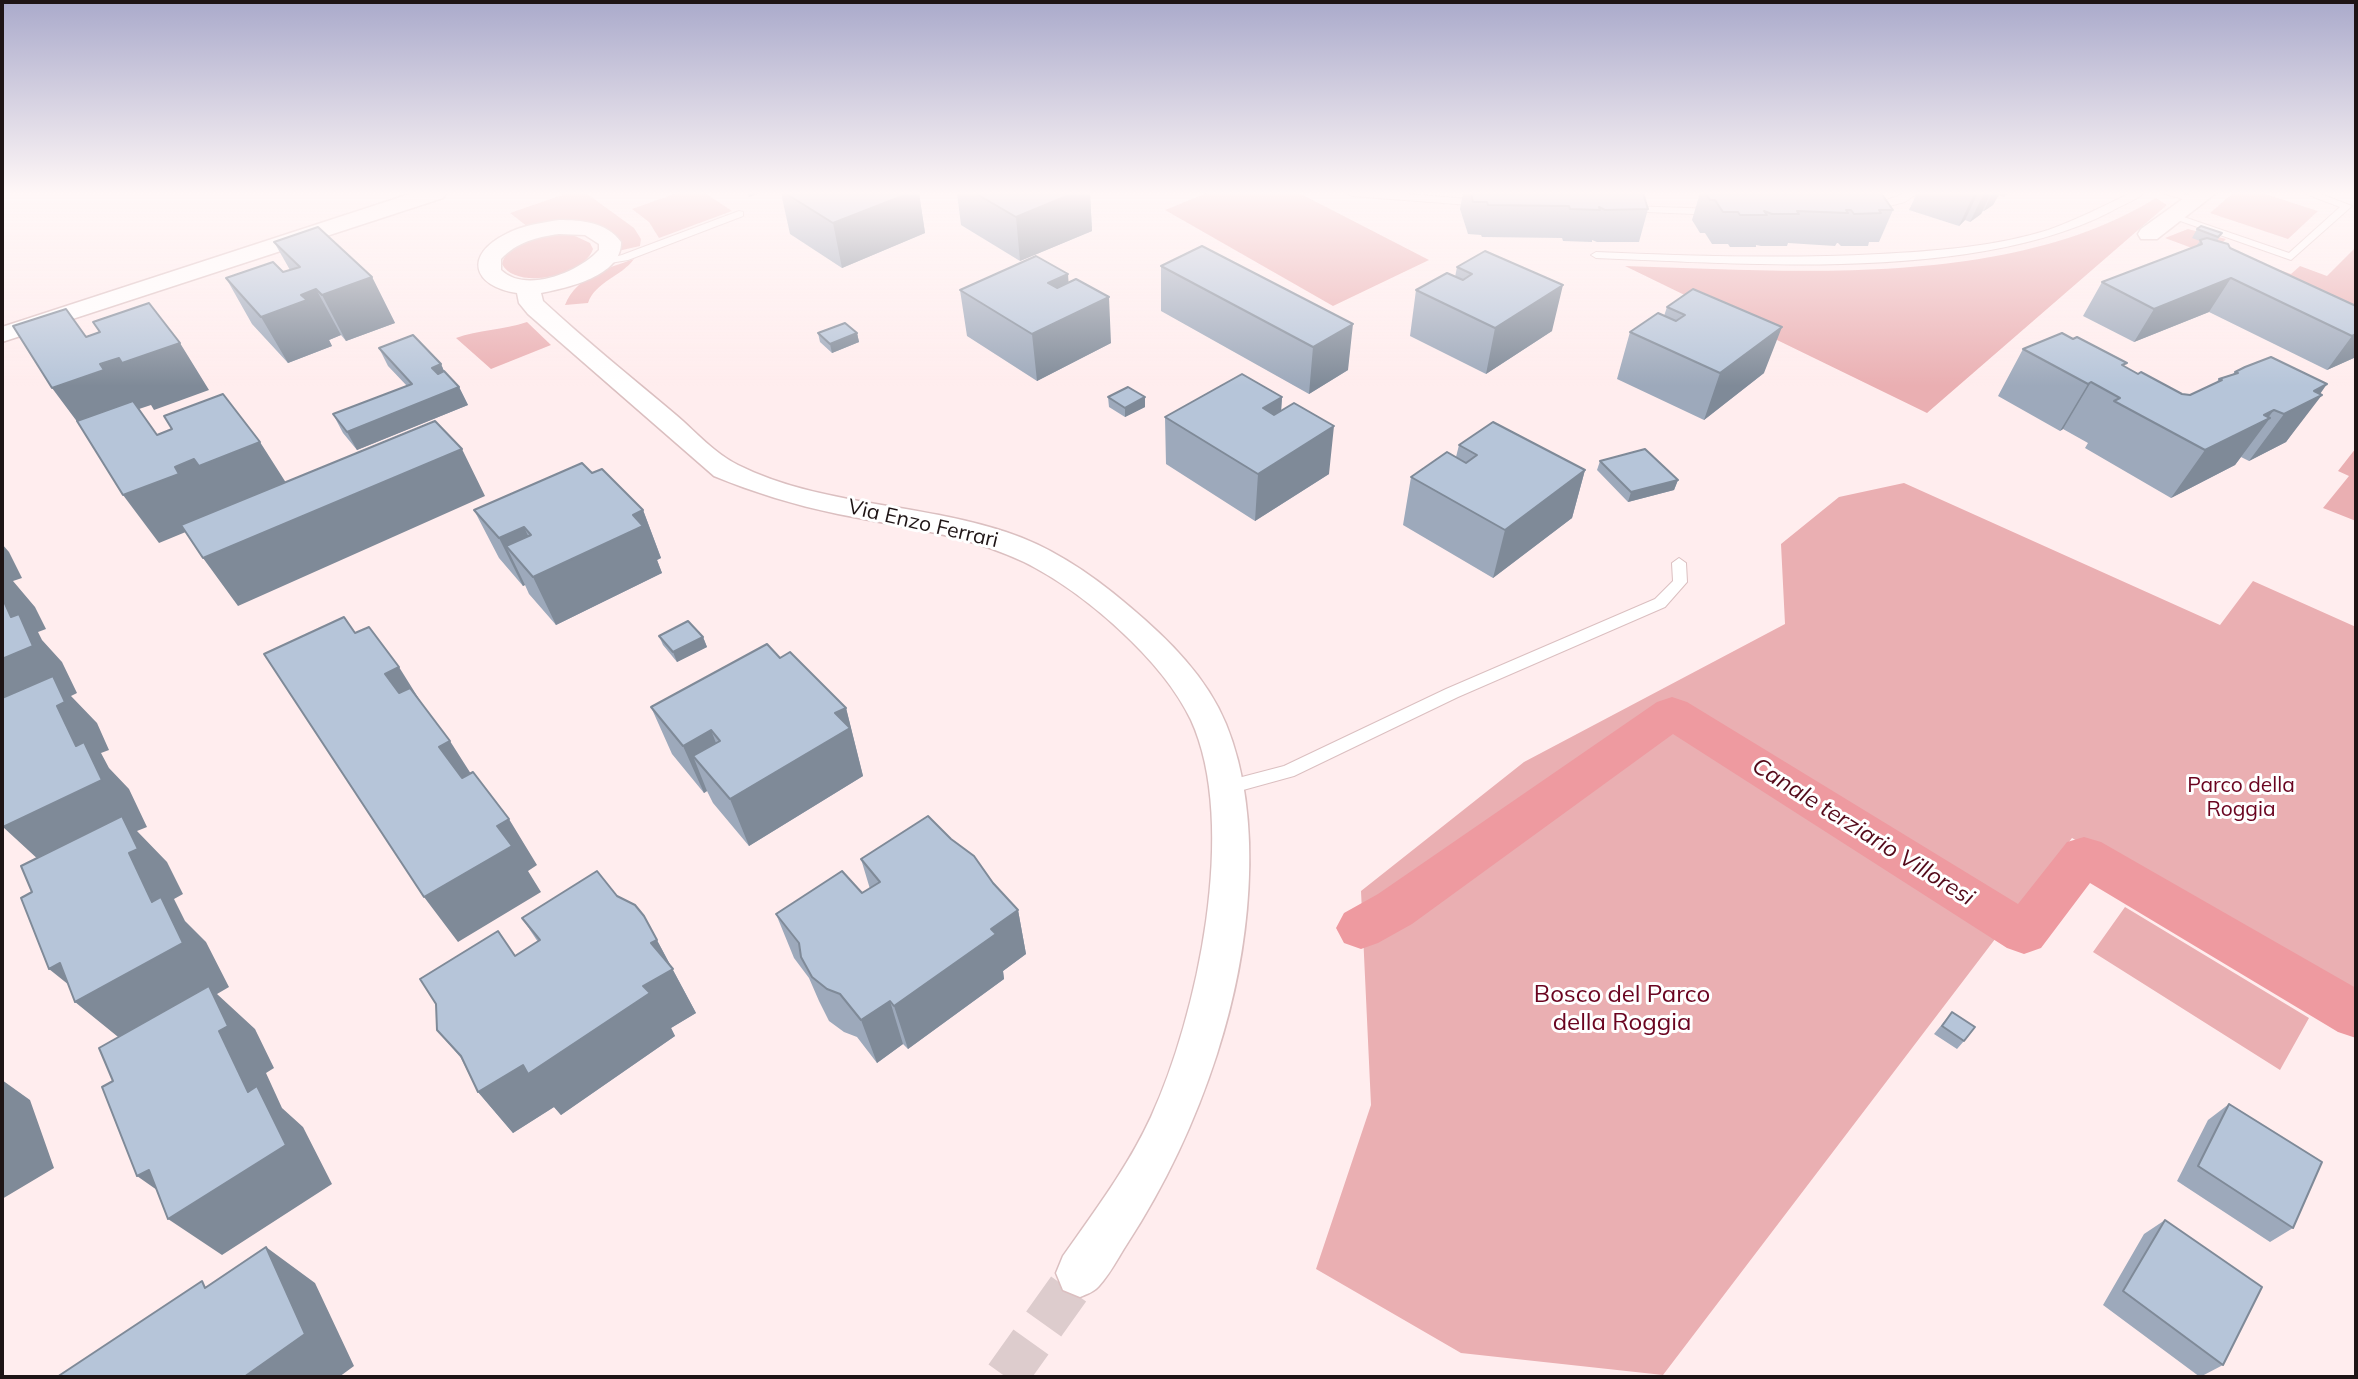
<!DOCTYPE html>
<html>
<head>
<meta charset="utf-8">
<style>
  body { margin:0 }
  #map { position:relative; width:2358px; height:1379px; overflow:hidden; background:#ffedee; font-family:Mulish,sans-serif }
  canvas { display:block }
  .frame { position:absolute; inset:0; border:4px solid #1e1415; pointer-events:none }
</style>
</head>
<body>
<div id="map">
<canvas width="2358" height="1379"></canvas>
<div class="frame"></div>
</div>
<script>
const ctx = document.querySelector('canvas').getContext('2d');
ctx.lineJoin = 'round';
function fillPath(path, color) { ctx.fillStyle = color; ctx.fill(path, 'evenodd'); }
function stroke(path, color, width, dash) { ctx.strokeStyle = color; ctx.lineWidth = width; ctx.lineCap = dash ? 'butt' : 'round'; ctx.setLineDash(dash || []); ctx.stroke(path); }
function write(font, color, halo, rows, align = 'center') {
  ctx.font = font + ' Mulish,sans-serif'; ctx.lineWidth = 6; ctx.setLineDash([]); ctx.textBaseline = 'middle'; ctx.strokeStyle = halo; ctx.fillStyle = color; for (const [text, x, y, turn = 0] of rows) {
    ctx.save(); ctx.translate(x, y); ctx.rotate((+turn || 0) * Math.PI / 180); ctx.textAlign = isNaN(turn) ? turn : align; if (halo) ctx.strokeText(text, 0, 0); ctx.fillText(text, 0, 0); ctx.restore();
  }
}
fillPath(new Path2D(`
  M560,193h26l48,35 7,11 -1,7 -22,5 -2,-15 -19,-11 -69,2 -18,-14 52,-18z
  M677,193h28l27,18 -73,27 -10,-16 -17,-13z
  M1207,193h92l130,67 -96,46 -168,-96z
  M2233,193h29l56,18 -30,28 -78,-26z
  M2156,198l11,7 -240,208 -302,-147c168,5 383,23 531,-68z
  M2188,229l38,10 -9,9 74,26 9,-8 27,10 29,-29v69l-113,-49 -78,-29z
  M573,235l17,8 3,6c-9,27 -77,42 -91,15 7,-27 48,-30 71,-29z
  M634,259c-13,18 -38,22 -46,44l-23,2c12,-29 41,-36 69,-46z
  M527,322l24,23 -60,24 -35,-31c22,-8 47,-8 71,-16z
  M2356,448v73l-33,-13 26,-32 -11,-5z
  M1904,483l316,142 33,-44 103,46v373l-284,-162 -409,537 -202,-22 -145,-84 55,-164 -10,-214 163,-129 261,-138 -4,-80 58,-47z
  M2125,907l184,111 -29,52 -187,-118z`), '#eaafb2');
fillPath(new Path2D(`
  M1672,697l15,5 331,202 49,-62 17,-5 17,5 255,146v50l-18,-6 -248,-149 -49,65 -17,6 -17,-6 -334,-214 -261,190 -34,19 -17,6 -17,-6 -8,-15 8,-15 34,-19 279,-192z`), '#ee9aa0');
stroke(new Path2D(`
  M1006,1377l74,-104`), '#ddcccd', 43, [43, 22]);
const lane = new Path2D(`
  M1347,193h45l90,7 5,3 -5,3 -130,-10z
  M1906,193h12l-13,9 -36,9 -5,-3z
  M2131,193h13c-9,8 -22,12 -32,18 -136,71 -365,53 -516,47l-5,-3 5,-3c94,4 189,7 283,2 56,-3 115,-7 169,-24 29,-10 55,-24 83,-37z
  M2162,193h18l21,7 -5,3z
  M2303,193h15l34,13 -61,54 -122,-43 9,-2 111,38 51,-46z
  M1627,206l90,3 5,3 -5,3 -94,-4v-4z
  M739,211l4,1v4l-115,44 -24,4 -5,-3 23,-6z
  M1679,558l7,5 1,19 -22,25 -207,90 -164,79 -69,19 -6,-2 -2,-5 2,-5 65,-17 162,-77 209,-90 18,-18 -1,-18z`);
const street = new Path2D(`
  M413,193h33l-3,5 -441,144v-15z
  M2191,193h25l-59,46h-16l-3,-5 3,-5z
  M559,220c22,0 48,2 62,22 1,34 -54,46 -80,51l2,8c42,39 88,76 133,114 19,16 39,39 62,50 82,41 181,38 268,67 46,15 87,43 124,75 38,32 77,70 96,117 40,98 23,232 -9,330 -22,68 -51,130 -90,190 -9,14 -17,30 -28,42 -5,6 -12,8 -19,11l-17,-7 -7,-17 7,-17c31,-44 65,-89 88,-139 46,-100 88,-292 40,-397 -28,-60 -108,-129 -167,-158 -59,-28 -122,-35 -186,-48 -43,-9 -83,-21 -124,-38l-186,-162 -9,-11 -2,-10c-45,-7 -53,-38 -11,-59 17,-9 35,-11 53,-14zM559,234l26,1 14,9v6c-20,22 -73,44 -98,20v-11c16,-17 36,-22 58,-25z`);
stroke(lane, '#dbbfc0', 2);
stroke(street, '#dbbfc0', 3);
fillPath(lane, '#fff');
fillPath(street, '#fff');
fillPath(new Path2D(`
  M781,193h138l6,40 -83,35 -52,-34z
  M957,193h133l2,38 -72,30 -59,-36z
  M1463,193h180l5,16 -9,33h-42l-5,-2v2l-29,-1 -1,-3 -80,-1 -1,-2 -13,-1 -8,-25z
  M1700,193h181l12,17 -14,32h-10l-1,4h-27l-3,-3h-1l-2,3 -47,-3 -1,3h-26l-5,-1v2h-26l-2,-3h-16l-7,-11h-5l-8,-13z
  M1917,193h91l-4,4 -5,-2 -2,2 -4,8 -9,6h-1l-2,3 -11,8 -5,-2 -6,6 -50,-16z
  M2197,229l25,4 -5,8 13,7 126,58v51l-29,13 -118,-58 -75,30 -51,-26 19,-34 94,-36 4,-5 -8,-3z
  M274,242l98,35 23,46 -49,18 -5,-6 -12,5 3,6 -44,17 -36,-39 -26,-46 57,-6 7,-2z
  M1202,246l146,124 -39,24 -148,-83v-45z
  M1485,251l67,80 -66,43 -76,-38 6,-46 39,-13 2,-10z
  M1068,283l43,60 -74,38 -70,-45 -7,-46z
  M1693,289l71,84 -60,47 -87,-41 13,-47 34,-16 3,-9z
  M818,333h39l2,9 -27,11 -12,-11z
  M379,348l62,16 3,7 15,16 9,18 -111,45 -14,-17 -10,-19 74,-28 -19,-20z
  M2023,349l102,18 57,27 8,1 26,-12 3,-4 14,-5 2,-2 85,22 -34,48 -37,19 -8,-4 -6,8 -64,33 -86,-50 3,-5 -25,-14 -3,2 -62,-35z
  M1108,397h37v10l-20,10 -16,-10z
  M1282,397l-1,13 48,64 -74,47 -89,-57 -1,-47z
  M1459,445l126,25 -13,48 -79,60 -90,-53 8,-48 45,-20z
  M1600,461l78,19 -4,10 -46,12 -31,-32z
  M592,473l51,37 18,48 -4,2 5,13 -106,52 -27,-31 -4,-9 -2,1 -24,-28 -25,-48z
  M659,636l44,1 4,10 -30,15 -14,-17z
  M651,707l195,1 17,68 -114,70 -36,-43 -6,-12 -3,2 -32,-39z
  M861,859l132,24 25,27 8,44 -23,17 1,8 -96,70 -5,-5 -26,19 -20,-26 -13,-5 -15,-11 -10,-20 -10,-23 -15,-20 -18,-44 86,-21 8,-4z
  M617,896l27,20 52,97 -25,15 4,8 -114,79 -7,-8 -41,26 -35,-41 -17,-34 -24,-28 78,-74 23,-14 -16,-24z
  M1952,1012l12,29 -7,8 -23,-15z
  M2229,1104l64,124 -23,14 -93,-61 31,-61z
  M2165,1220l58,145 -23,12 -97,-72 41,-71z`), '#9da9bb');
fillPath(new Path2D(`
  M748,193h12l-11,4z
  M910,193h9l6,40 -83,35 -9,-45z
  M1074,193h16l2,38 -72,30 -4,-44z
  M1978,193l-13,27 -6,6 15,-32z
  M1984,193h7l-10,21 -11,8z
  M1992,193h8l-7,12 -9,6z
  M1068,274l3,42 38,-19 2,46 -74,38 -5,-47 16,-51z
  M372,277l23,46 -49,18 -24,-46z
  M2231,278l-22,34 -75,30 20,-33z
  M1563,285l-11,46 -66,43 9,-46z
  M316,289l25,46 -12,5 3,6 -44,17 -27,-46 40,-22z
  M1353,324l-5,46 -39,24 4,-47z
  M1782,327l-18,46 -60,47 16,-47z
  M857,333l2,9 -27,11 -2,-9z
  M2356,334v23l-29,13 25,-34z
  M180,343l29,47 -55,20 -3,-5 -12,4 39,57 16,-7 66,-17 30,47 -131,54 -36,-48 -36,-60 -35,-47 52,-25 15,-5z
  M441,364l8,19 -8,3 -9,-18z
  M2091,382l-28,47 -3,2 28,-47z
  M2327,384l-9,13 4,-2 -36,47 -37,19 35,-47 30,-23z
  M459,387l9,18 -111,45 -10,-18z
  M1145,397v10l-20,10v-9z
  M1282,397l-3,47 -16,-36z
  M2274,410l-7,9 3,-1 -35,47 -64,33 34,-48z
  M1334,426l-5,48 -74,47 3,-47z
  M462,449l23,47 -247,110 -35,-48z
  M1585,470l-13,48 -79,60 12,-48z
  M1678,480l-4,10 -46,12 3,-10z
  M643,510l18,48 -4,2 5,13 -106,52 -23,-48 -27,-31 19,39 -2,1 -24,-48 25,-11 21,45 88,-57z
  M2,544l7,8 13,26 -9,3 22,26 11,22 -8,3 4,8 20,22 15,31 -6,3 26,27 12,27 -8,3 8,15 20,21 18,38 -10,4 30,31 16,32 -9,5 11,22 21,21 23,45 -12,7 38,35 19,39 -8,5 16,35 21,19 29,57 -110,71 -54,-36 16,-10 -47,-33 -9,-131 -53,-43 9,-5 -35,-28 4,-96 -50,-46 -1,-168 9,-42 -9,-20z
  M703,637l4,10 -30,15 -4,-10z
  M399,667l30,48 -13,7 -31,-48z
  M846,708l17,68 -114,70 -19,-47 105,-86z
  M711,730l18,47 -36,-21 14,35 -3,2 -21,-47z
  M450,741l30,47 -11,6 -30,-47z
  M509,819l28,46 -9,6 13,21 -83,50 -34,-45 73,-71z
  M1018,910l8,44 -23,17 1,8 -96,70 -14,-43 97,-77z
  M644,916l52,97 -25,15 4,8 -114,79 -7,-8 -41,26 -35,-41 165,-106z
  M890,1001l13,43 -26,19 -16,-43z
  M2,1080l28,20 24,68 -52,31z
  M266,1247l49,36 39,83 -15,11h-95z`), '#7f8a98');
const building = new Path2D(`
  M785,193h125l-77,30z
  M975,193h99l-58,24z
  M1471,193h172l5,16 -43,1 -6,-3 1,3 -30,-1 -1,-3 -81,-1 -1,-3h-14z
  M1705,193h176l12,17h-14l2,3 -27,1 -3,-4h-5l2,3 -51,-2 2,3h-27l-8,-3 3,4h-27l-2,-3h-15l-8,-12h-5z
  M2201,226l21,7 -4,4 -21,-8z
  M318,227l54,50 -50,18 -6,-6 -15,6 6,5 -46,17 -35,-39 47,-16 10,10 17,-5 -26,-25z
  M2207,238l21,6 2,4 126,58v28l-4,2 -121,-58 -77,31 -52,-27 100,-38 -2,-4z
  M1202,246l151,78 -40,23 -152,-81z
  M1485,251l78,34 -68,43 -79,-38 31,-17 16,7 9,-6 -15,-7z
  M1036,256l32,18 -20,9 9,5 19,-9 33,18 -77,37 -72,-44z
  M1693,289l89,38 -62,46 -90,-41 28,-19 18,8 9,-6 -18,-8z
  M149,303l31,40 -58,20 -3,-5 -19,6 4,6 -52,18 -39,-62 53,-17 20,28 14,-5 -7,-10z
  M845,323l12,10 -27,11 -12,-11z
  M2062,333l11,6 4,-2 50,26 -5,2 16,9 3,-2 41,22 8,1 32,-15 -3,-1 19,-6 -3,-1 10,-5 26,-10 56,27 -13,7 8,4 -38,19 -10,-4 -10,5 6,3 -65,32 -91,-49 6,-3 -29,-16 -3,2 -65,-35z
  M413,335l28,29 -9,4 6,6 6,-3 15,16 -112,45 -14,-18 79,-30 -33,-36z
  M1242,374l40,23 -19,11 11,7 20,-12 40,23 -76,48 -93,-57z
  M1128,387l17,10 -20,11 -17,-11z
  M223,394l37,48 -61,24 -5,-7 -19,8 4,7 -56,21 -46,-74 56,-20 24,34 15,-6 -8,-13z
  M435,421l27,28 -259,109 -22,-33z
  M1493,422l92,48 -80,60 -94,-53 36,-25 19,11 11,-8 -18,-10z
  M1645,449l33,31 -47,12 -31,-31z
  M582,463l10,10 10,-4 41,41 -10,5 10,11 -110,51 -27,-31 25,-11 -7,-8 -25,11 -25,-28z
  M2,597l9,20 8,-3 14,32 -31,13z
  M344,617l11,16 14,-6 30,40 -14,7 14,19 11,-5 40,53 -11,6 23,31 11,-6 36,47 -12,7 15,20 -88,51 -160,-243z
  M688,621l15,16 -30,15 -14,-16z
  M767,644l13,14 10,-6 56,56 -11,5 15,15 -120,71 -37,-43 27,-15 -9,-11 -28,16 -32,-39z
  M53,676l12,26 -8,4 19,40 8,-4 18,38 -99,47 -1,-3v-126z
  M122,816l16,33 -9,4 23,49 9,-5 22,46 -108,59 -15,-39 -11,6 -28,-71 11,-6 -11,-26z
  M928,816l23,23 23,17 19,27 25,27 -27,19 5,5 -102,72 -4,-5 -29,19 -21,-26 -13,-5 -15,-12 -11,-20 -2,-14 -23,-29 66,-43 20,22 18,-11 -19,-23z
  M597,871l20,25 18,9 9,11 13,24 -6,3 22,26 -30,17 7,7 -122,81 -5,-9 -45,27 -17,-36 -24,-26 -1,-26 -16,-25 78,-48 17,25 25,-16 -18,-22z
  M209,986l19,40 -9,5 29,61 9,-6 29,59 -118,74 -19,-49 -12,6 -35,-89 11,-6 -14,-33z
  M1952,1012l23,15 -11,14 -22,-15z
  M2229,1104l93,58 -29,66 -95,-62z
  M2165,1220l97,67 -39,78 -100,-74z
  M266,1247l39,87 -61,43h-187l145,-96 3,7z`);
fillPath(building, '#b6c5d9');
stroke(building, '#7f8a98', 2);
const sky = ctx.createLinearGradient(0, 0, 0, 386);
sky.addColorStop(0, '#aaaacb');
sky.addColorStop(0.5, '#fff7f7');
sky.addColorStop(1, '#fff7f700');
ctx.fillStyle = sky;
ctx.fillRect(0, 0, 2358, 386);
write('21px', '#1e1415', '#fff', [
  ["Via Enzo Ferrari",923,524,13]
]);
write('21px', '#6a0420', '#fff', [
  ["Parco della",2241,786],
  ["Roggia",2241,810]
]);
write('italic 23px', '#540a1a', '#fff', [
  ["Canale terziario Villoresi",1863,832,32]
]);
write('24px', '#6a0420', '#fff', [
  ["Bosco del Parco",1622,995],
  ["della Roggia",1622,1023]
]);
</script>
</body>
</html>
